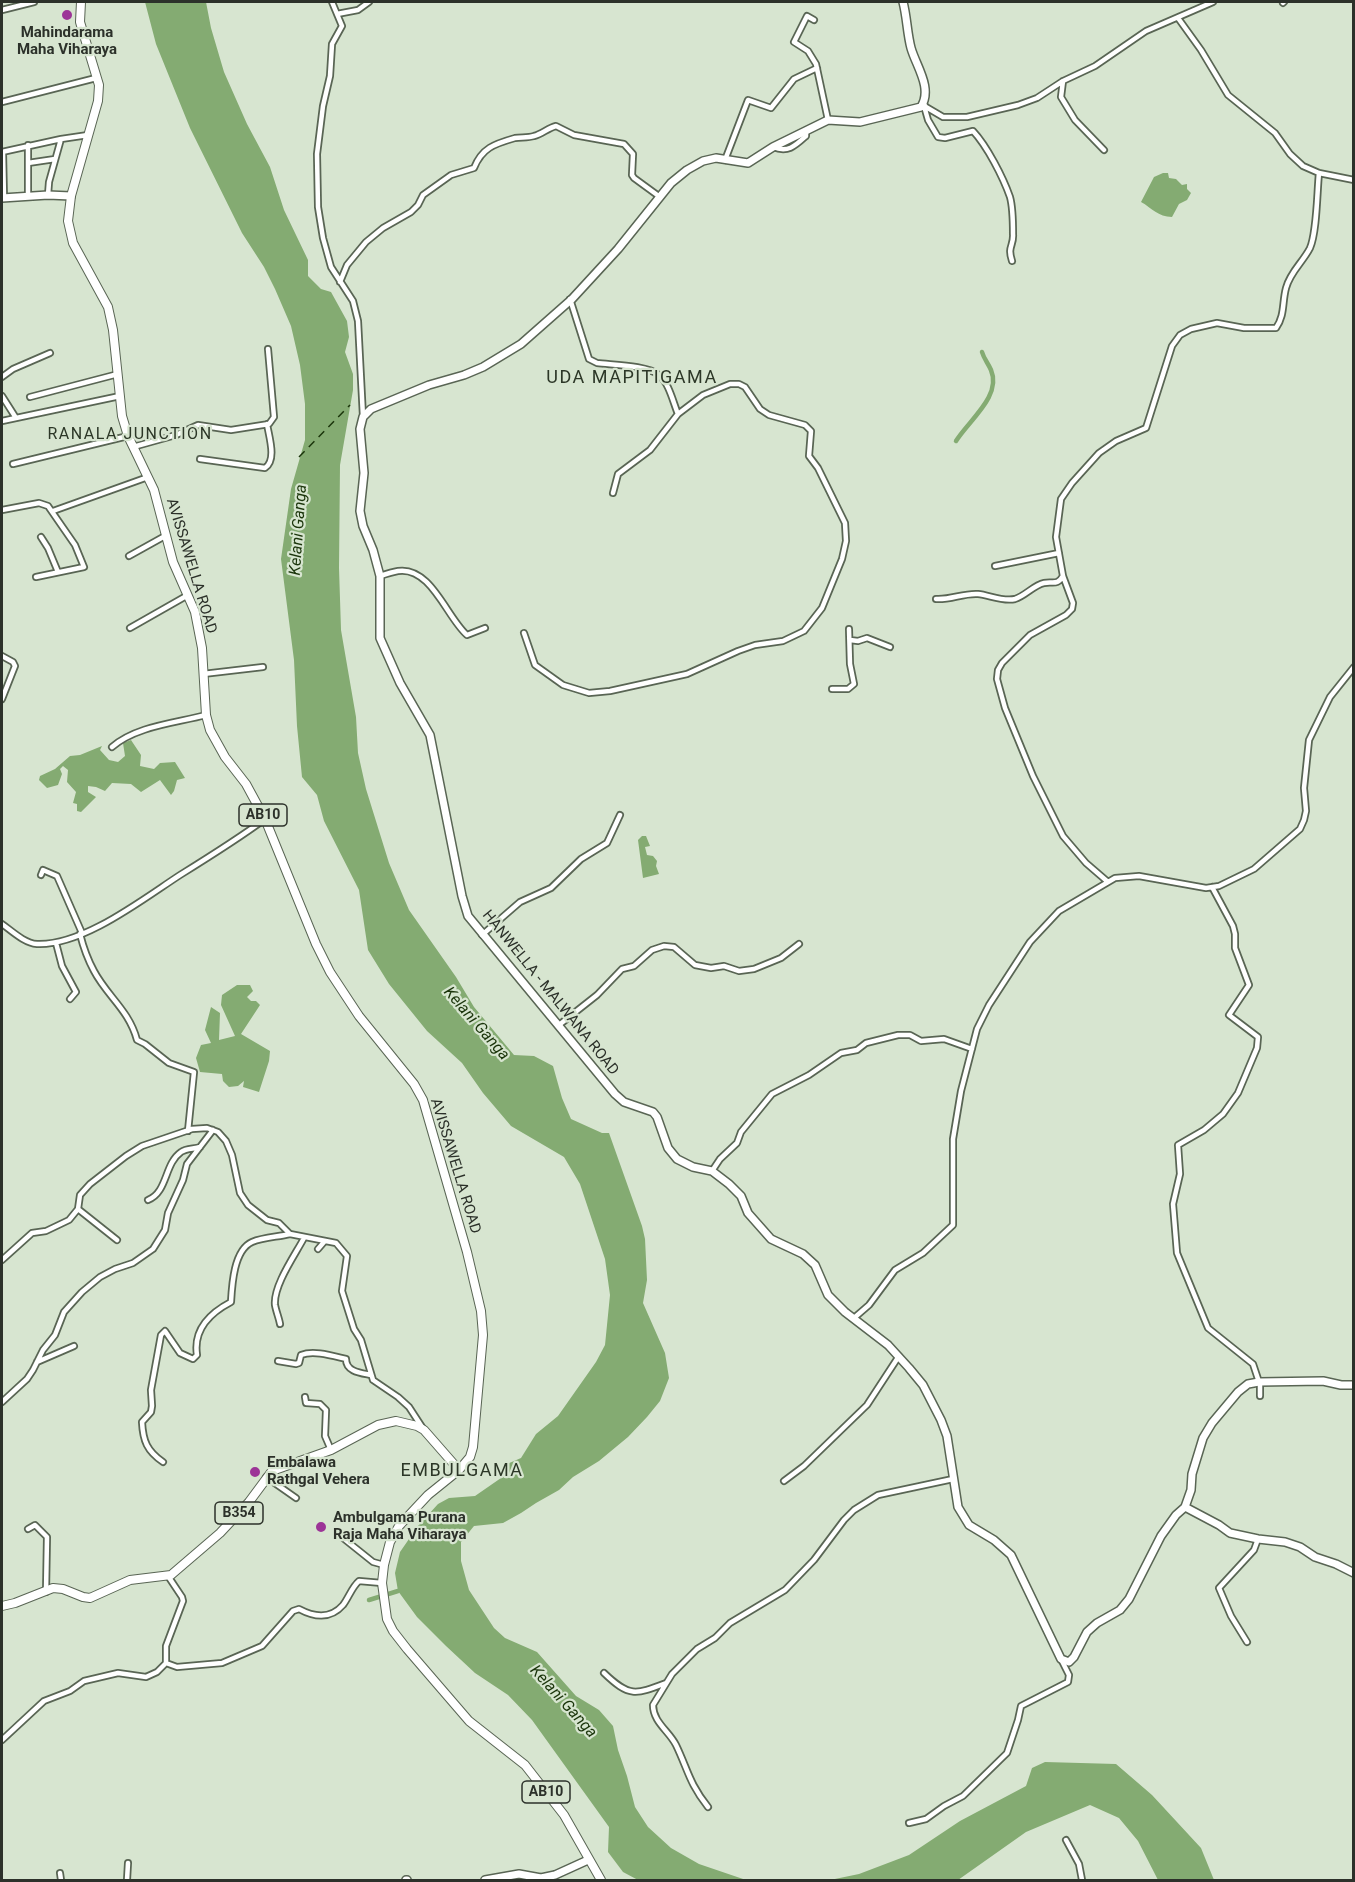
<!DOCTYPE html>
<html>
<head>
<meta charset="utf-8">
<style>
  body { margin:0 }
  #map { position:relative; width:1355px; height:1882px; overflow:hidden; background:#d7e5d0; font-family:Roboto,sans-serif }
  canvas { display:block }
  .frame { position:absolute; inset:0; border:3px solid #2c312a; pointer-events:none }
</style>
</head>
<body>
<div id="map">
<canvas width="1355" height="1882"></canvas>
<div class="frame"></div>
</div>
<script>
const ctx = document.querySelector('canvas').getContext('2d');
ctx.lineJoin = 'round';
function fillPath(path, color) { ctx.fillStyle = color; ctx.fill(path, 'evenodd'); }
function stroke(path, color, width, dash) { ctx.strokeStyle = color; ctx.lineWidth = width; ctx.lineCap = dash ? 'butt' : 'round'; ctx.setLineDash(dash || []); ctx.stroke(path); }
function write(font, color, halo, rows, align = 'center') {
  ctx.font = font + ' Roboto,sans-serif'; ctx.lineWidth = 4.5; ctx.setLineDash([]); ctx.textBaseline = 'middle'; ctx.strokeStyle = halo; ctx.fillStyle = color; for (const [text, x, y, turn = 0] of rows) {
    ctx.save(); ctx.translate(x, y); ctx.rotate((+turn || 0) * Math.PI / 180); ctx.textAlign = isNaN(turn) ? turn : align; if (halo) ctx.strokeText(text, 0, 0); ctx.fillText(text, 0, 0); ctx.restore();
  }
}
fillPath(new Path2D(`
  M145,2h61l5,26 13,44 23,52 23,43 14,43 24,50v16l13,13 10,3 16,29 2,16 -4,15 8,22v16l-13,75 -1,103 2,62 15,87 2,36 8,36 23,74 20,47 47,67 18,30 40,48 20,1 19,10 9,32 9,21 31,14h7l33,93 3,13 2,41 -4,23 22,50 4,25 -9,23 -13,16 -19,20 -29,24 -26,16 -14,13 -23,13 -15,10 -18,10 -29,3 -13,16v19l8,29 25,38 11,10 32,14 39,44 23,14 14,16 5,24 9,26 8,31 13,20 23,21 28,16 47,16h-108l-15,-8 -15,-20 1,-25 -77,-107 -24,-25 -33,-22 -29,-27 -29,-29 -19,-26 -3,-18 5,-21 18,-26 20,-22 11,-6 26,-2 26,-18 6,-14 14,-6 15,-24 22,-18 38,-54 9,-17 5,-50 -5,-36 -25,-75 -16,-27 -53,-31 -28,-33 -21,-30 -35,-32 -38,-47 -21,-34 -9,-60 -35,-69 -7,-26 -15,-18 -5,-51 -3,-66 -13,-101 10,-70 14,-49v-36l-5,-39 -9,-39 -16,-37 -11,-22 -22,-34 -52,-105 -34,-84z
  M1163,173h5l1,5 7,1 6,6 5,-1v5l4,4 -4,7 -8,4 -7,13c-14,0 -20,-9 -31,-15l13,-25z
  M131,740l10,15 -1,11 14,3 6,-6 15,-1 10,16 -8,2 -3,11 -3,4 -11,-15 -19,12 -10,-8 -19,-1 -7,8 -9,-4 -8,-1v6l8,5 -15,15 -4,-1v-7l-4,-1 3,-11 -9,-10 1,-12 -5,-4 -3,3 2,5 -4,11 -11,3 -8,-8 1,-4 15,-7 15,-13 10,-1 22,-9 -2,4 9,10 9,2 7,-6 -2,-13z
  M642,836h4l4,10 -5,1 2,8 6,1 4,5 -1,5 3,8 -16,4 -5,-38z
  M237,985h13l3,6 -6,6 4,4h5l4,4 -19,29 29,17 -1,10 -10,31 -16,-5 1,-6 -6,5 -9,1 -6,-6 -1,-7 -22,-2 -4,-14 5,-13 10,-2 -6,-13 6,-23 9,6 -1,27 16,-4 -14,-31 1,-10z
  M1045,1762l71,2 36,31 49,53 13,32h-56l-20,-39 -19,-23 -29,-13 -64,27 -68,48h-128l29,-6 50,-19 51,-34 66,-35 6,-18z`), '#84ab72');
stroke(new Path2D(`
  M956,441c13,-21 46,-45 35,-71 -3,-7 -7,-11 -9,-18
  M369,1600l29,-9`), '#84ab72', 4.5);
stroke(new Path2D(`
  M299,457l51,-52`), '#1b350b', 1.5, [8, 6]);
const street = new Path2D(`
  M332,2l10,24 -10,18 -2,32 -7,30 -6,48 1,53 5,31 8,29 22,34 5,20 5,96
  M1283,3l1,-1
  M2,10l32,-8
  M337,14l21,-4 11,-8
  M1178,18l23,32 27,45 47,38 15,21 13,12 16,7 35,7
  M814,20l-7,-4 -13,26 14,9 8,13 12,56
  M1063,81l-2,16 14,23 29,30
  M2,102l94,-24
  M923,103l3,4 17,10h24l51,-12 19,-7 26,-17 32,-15 51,-35 67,-29
  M924,106l4,14 10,17 7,1 28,-7c14,15 30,46 37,66 3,11 3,25 3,37 1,12 -6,12 -1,27
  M773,147c15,6 22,-1 33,-11v-5
  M2,152l59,-13 27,-4
  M3,152l1,46
  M725,160l23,-60 23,8 23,-29 23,-11
  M28,163l27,-4
  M48,195l1,-13 12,-43
  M28,196v-51
  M340,282l7,-17 19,-23 17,-14 28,-16 7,-7 5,-10 28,-20 23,-7c8,-20 20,-24 41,-30 6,-1 13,0 19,-2 8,-2 14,-8 22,-10l18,9 50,9 9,10 -1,21 2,3 26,19
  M570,299l19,60 8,4c15,2 50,2 62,12 10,8 14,27 19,39
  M2,377l11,-8 37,-16
  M2,396l14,22
  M30,397l88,-23
  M2,421l118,-25
  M133,447l43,-12 22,-10 33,5 38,-6 5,-7 -6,-68
  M200,459l65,9c12,-8 4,-31 2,-44
  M13,464l115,-28
  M2,510l37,-7 9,3 27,39 9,22 -48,10
  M53,511l95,-34
  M41,537l7,11 10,24
  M129,556l36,-20
  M995,566l64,-13
  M380,576c6,-2 12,-4 18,-5 33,-5 49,47 69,64l18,-7
  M936,599c15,1 27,-6 42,-5 11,1 25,8 37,5 10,-3 19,-14 29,-16 9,-2 13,3 19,-7
  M130,628l58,-33
  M524,633l11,32 28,20 26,8 21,-2 77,-17 51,-23 17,-6 28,-4 21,-10 18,-23 20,-49 4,-18 -1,-18 -27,-55 -9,-12 2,-25 -6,-6 -36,-10 -9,-6 -15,-22 -6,-3h-9l-27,11 -25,19 -28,36 -32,24 -5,19
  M850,640l8,1 9,-3 23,9
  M2,656l11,6 2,4 -13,33
  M203,674l60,-7
  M832,689h16l6,-5 -4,-20 -1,-35
  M112,747c24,-21 64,-24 94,-32
  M41,875l2,-5 14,6 25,57
  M1108,882l-22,-19 -23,-27 -30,-60 -28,-68 -8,-29 1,-9 4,-7 28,-28 36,-20 6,-6 1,-6 -10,-27 -7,-39 5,-38 11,-16 27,-30 17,-12 30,-13 26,-82 8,-11 11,-6 26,-6 27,5h32c9,-13 6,-25 10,-40 4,-16 17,-26 24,-40 7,-16 7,-56 9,-75
  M1212,887l21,39 2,8v14l14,37 -20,30 29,22 -1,11 -19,45 -15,21 -19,16 -26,15 2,29 -7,30 4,49 31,75 45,36 7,21v11
  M2,924c10,7 22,19 35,20 46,2 106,-45 143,-69 29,-18 58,-36 85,-56
  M80,934c3,12 8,26 14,37 13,25 35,39 43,69l8,4 24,19 25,9 -6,59
  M482,935l38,-33 31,-14 30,-29 26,-16 13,-28
  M56,943l6,23 14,26 -6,7
  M559,1025l38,-30 25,-26 12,-3 18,-16 12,-4 10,1 21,18 16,3 13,-2 15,5 15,-2 27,-11 18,-14
  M712,1171l8,-12 17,-16 4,-11 31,-38 37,-19 32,-22 16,-3 9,-7 32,-8h12l11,6 23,-2 28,10
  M148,1200c20,-8 16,-36 33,-48 5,-4 13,-3 19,-5
  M78,1209l39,31
  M318,1249l6,-7
  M2,1260l30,-27 14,-2 23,-11 9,-11 2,-14 10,-11 36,-28 16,-10 50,-17 15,-1 11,4 8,9 6,14 8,38 8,12 19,15 12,3 11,11 46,9 11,13 -5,35 12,38 7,11 12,40 25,17 11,10 13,20
  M854,1318l15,-13 26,-35 28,-17 30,-28v-86l8,-48 16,-62 12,-24 41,-63 29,-31 56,-33 24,-2 67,12 13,-2 35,-17 46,-40 4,-9 2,-9 -2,-23 5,-48 21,-43 24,-30
  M280,1324c-1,-6 -4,-13 -5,-19 -2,-19 20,-50 29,-67
  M278,1361l18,3 3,-1 2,-8c13,-5 32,1 45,4 0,13 15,14 25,16
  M37,1362l37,-16
  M305,1397l1,6 14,1 6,6 -1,26 6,14
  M2,1402l25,-23 6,-9 10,-20 12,-15 9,-23 18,-20 18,-15 15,-8 18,-6 20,-14 12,-19 3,-17 15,-33 4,-16 26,-34
  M163,1462c-16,-11 -20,-21 -21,-40l9,-10 1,-6 -1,-16 10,-55 4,-4 15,22 13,6 4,-4c-4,-26 13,-42 34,-53 1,-18 3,-52 21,-60 12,-5 26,-5 38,-8
  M266,1477l30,21
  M784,1481l20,-15 63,-61 32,-49
  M28,1529l7,-4 12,12 -1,55
  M343,1538l30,24 11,3
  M1247,1642l-16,-26 -12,-28 35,-38 4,-11
  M166,1663v-17l17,-45 -1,-4 -14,-21
  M604,1673c25,24 31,22 62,10
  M2,1740l42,-39 26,-10 14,-10 34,-8 28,4 11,-5 9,-9 11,4 45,-4 40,-17 31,-35 6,-2c15,8 31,11 44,-4 6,-8 9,-18 16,-24l23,2
  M708,1807c-19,-24 -20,-37 -32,-62 -7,-14 -23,-23 -23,-40l19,-31 25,-25 18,-11 15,-15 55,-33 29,-30 30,-40 10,-10 24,-15 75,-16
  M909,1823l17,-4 18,-13 19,-10 44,-43 11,-33 3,-14 47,-24 1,-7 -8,-16
  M1066,1840l13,24 3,16
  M60,1873l1,7
  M127,1880l1,-17`);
const secondary = new Path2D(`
  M903,2c4,15 4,31 8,46 5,18 22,40 10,59l-61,15 -32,-2 -55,27 -25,16 -32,-5 -13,3 -16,9 -16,13 -53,66 -46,50 -51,45 -38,23 -19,8 -35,10 -58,24 -8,8 -3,12 4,44 -4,38 3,15 10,24 7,26v62l20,45 30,52 32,161 6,20 147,178 9,8 29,10 4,5 11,31 9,11 16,8 19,4 17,13 12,12 7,17 23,26 32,15 12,11 13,30 17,17 43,33 21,23 14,17 18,35 6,16 11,71 11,18 25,15 17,15 50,104 8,3 5,-5 13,-25 10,-9 23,-13 9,-11 32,-63 15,-21 9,-8 6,-17 1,-16 11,-36 9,-15 26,-31 10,-8 11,-2 64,-1 18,4h13
  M2,198l46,-3 23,1
  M1185,1507l34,18 11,8 28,6 27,3 15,5 15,10 21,7 18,9
  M406,1880h1
  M485,1880l34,-6 22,4 14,-3 33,-15`);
const primary = new Path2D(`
  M81,2l-1,20 19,63 -1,16 -27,95 -3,25 5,22 35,64 5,23 9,86 6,20 26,54 19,72 22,50 7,36 4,67 4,15 15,27 21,27 19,35 51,125 14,28 29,44 55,68 9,16 44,152 14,59 2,24 -10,112 -3,10 -11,13 -31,25 -29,31 -9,16 -6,23 -2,18 5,36 6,12 14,18 62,72 56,44 39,50 37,65
  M2,1606l13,-3 38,-15 10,1 20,8 7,1 40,-18 41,-5 49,-42 29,-31 23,-31 59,-21 47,-25 18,-4 21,5 7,4 35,40`);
stroke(street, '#596554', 8);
stroke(secondary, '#596554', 10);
stroke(primary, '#596554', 10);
stroke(street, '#fff', 4.5);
stroke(secondary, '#fff', 7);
stroke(primary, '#fff', 8);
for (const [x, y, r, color] of [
  [67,15,6,"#9c3497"],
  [255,1472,6,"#9c3497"],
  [321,1527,6,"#9c3497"]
]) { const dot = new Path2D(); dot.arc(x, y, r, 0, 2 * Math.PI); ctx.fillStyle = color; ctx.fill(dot); stroke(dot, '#d7e5d0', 2); }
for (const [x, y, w] of [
  [263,815,48],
  [239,1513,48],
  [546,1792,48]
]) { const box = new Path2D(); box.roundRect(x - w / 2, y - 11, w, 22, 4.5); ctx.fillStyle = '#d7e5d0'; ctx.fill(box); stroke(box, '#2c312a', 1.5); }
write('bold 14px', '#2c312a', null, [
  ["AB10",263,815],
  ["B354",239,1513],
  ["AB10",546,1792]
]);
write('bold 15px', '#2c312a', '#d7e5d0', [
  ["Mahindarama",67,33,"center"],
  ["Maha Viharaya",67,50,"center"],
  ["Embalawa",267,1463],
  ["Rathgal Vehera",267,1480],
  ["Ambulgama Purana",333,1518],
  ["Raja Maha Viharaya",333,1535]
], 'left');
write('15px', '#2c312a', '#d7e5d0', [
  ["AVISSAWELLA ROAD",191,566,73],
  ["HANWELLA - MALWANA ROAD",550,993,51],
  ["AVISSAWELLA ROAD",455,1166,73]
]);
ctx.letterSpacing = '1.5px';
write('16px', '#2c3727', '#d7e5d0', [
  ["RANALA JUNCTION",130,435]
]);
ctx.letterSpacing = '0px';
write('italic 16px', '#1b350b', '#d7e5d0', [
  ["Kelani Ganga",299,530,-86],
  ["Kelani Ganga",476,1024,49],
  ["Kelani Ganga",563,1702,48]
]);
ctx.letterSpacing = '1.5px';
write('18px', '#2c3727', '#d7e5d0', [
  ["UDA MAPITIGAMA",632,378],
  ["EMBULGAMA",462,1471]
]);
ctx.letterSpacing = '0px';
</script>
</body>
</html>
